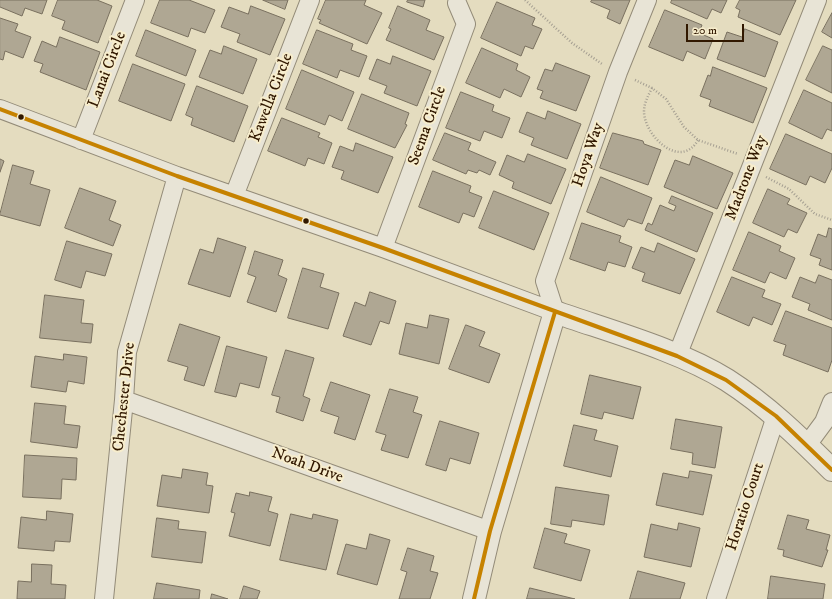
<!DOCTYPE html>
<html>
<head>
<meta charset="utf-8">
<style>
  body { margin:0 }
  #map { position:relative; width:832px; height:599px; overflow:hidden; background:#e4dcbf; font-family:"IM FELL DW Pica",serif }
  canvas { display:block }
  .scale { position:absolute; left:686px; top:24px; width:58px; height:18px; box-sizing:border-box; border:2px solid #311800; border-top:0; padding-left:5px; font-size:12px; line-height:14px; white-space:nowrap; color:#311800; -webkit-text-stroke:3px #f7edcc; paint-order:stroke }
</style>
</head>
<body>
<div id="map">
<canvas width="832" height="599"></canvas>
<div class="scale">20 m</div>
</div>
<script>
const ctx = document.querySelector('canvas').getContext('2d');
ctx.lineJoin = 'round';
function fillPath(path, color) { ctx.fillStyle = color; ctx.fill(path, 'evenodd'); }
function stroke(path, color, width, dash) { ctx.strokeStyle = color; ctx.lineWidth = width; ctx.lineCap = dash ? 'butt' : 'round'; ctx.setLineDash(dash || []); ctx.stroke(path); }
function write(font, color, halo, rows, align = 'center') {
  ctx.font = font + ' "IM FELL DW Pica",serif'; ctx.lineWidth = 4; ctx.setLineDash([]); ctx.textBaseline = 'middle'; ctx.strokeStyle = halo; ctx.fillStyle = color; for (const [text, x, y, turn = 0] of rows) {
    ctx.save(); ctx.translate(x, y); ctx.rotate((+turn || 0) * Math.PI / 180); ctx.textAlign = isNaN(turn) ? turn : align; if (halo) ctx.strokeText(text, 0, 0); ctx.fillText(text, 0, 0); ctx.restore();
  }
}
const building = new Path2D(`
  M0,0h47l-5,14 -17,-6 -3,8 -22,-9z
  M58,0h39l15,6 -14,37 -36,-14 3,-8 -13,-5z
  M160,0h29l26,10 -10,23 -14,-5 -3,9 -37,-14z
  M263,0h25l-3,9z
  M326,0h40l-2,5 18,8 -15,31 -48,-21 2,-3 -3,-1z
  M408,0h17l-2,7 -16,-5z
  M592,0h38l-10,24 -13,-6 3,-8 -19,-8z
  M672,0h55l-6,13 -9,-4 -5,10 -36,-16z
  M740,0h56l-16,35 -42,-18 2,-7 -4,-2z
  M497,2l38,16 -3,7 10,4 -9,20 -8,-3 -4,10 -40,-18z
  M251,6l34,13 -15,36 -33,-13 3,-8 -19,-7 8,-20 19,7z
  M398,6l32,14 -4,10 18,7 -10,23 -48,-20 5,-11 -2,-1z
  M665,10l37,15 -3,8 14,6 -8,20 -18,-8 -4,10 -34,-14z
  M832,13v25l-10,-6z
  M0,18l18,6 -3,7 16,6 -8,21 -18,-7 -2,9 -3,-1z
  M745,29l33,13 -13,35 -48,-18 10,-27 15,5z
  M146,30l50,20 -10,26 -50,-20z
  M317,30l36,14 -2,6 16,6 -8,21 -19,-7 -3,8 -34,-14z
  M60,37l40,15 -14,38 -46,-18 3,-8 -9,-3 8,-20 14,6z
  M224,46l33,13 -14,35 -44,-17 11,-27 11,4z
  M823,46l9,4v43l-26,-13z
  M482,48l36,16 -2,6 14,7 -9,20 -17,-8 -4,9 -34,-15z
  M393,56l38,15 -14,35 -33,-13 3,-7 -18,-7 8,-20 13,5z
  M556,63l34,13 -14,35 -36,-13 3,-7 -6,-2 8,-20 7,2z
  M133,64l52,20 -14,37 -52,-20z
  M713,67l54,21 -14,35 -44,-17 2,-6 -11,-4 8,-21 2,1z
  M302,70l52,22 -12,29 -13,-6 -4,10 -39,-16z
  M197,86l51,20 -14,36 -43,-17 2,-7 -7,-3z
  M804,90l28,13v28l-5,-2 -5,10 -33,-16z
  M461,92l33,13 -2,6 18,7 -8,20 -18,-7 -4,10 -34,-13z
  M362,94l47,19 -4,11 2,1 -12,23 -47,-19z
  M548,111l33,13 -14,35 -36,-14 3,-7 -15,-6 8,-20 18,7z
  M282,118l38,15 -2,4 14,6 -8,21 -16,-6 -3,8 -37,-15z
  M445,133l26,10 -3,7 28,12 -6,13 -11,-5 -2,3 -9,-3 -2,4 -33,-14z
  M613,133l30,8 1,3 17,6 -13,35 -48,-17z
  M786,134l46,20v14l-7,15 -15,-7 -4,9 -36,-16z
  M356,143l37,14 -15,36 -37,-14 3,-8 -12,-4 8,-21 13,5z
  M528,154l38,15 -15,35 -39,-16 2,-6 -15,-7 8,-20 17,7z
  M693,156l40,17 -16,36 -53,-22 11,-27 14,5z
  M0,159l4,2 -4,11z
  M13,165l21,6 -4,13 20,6 -10,36 -40,-11z
  M433,171l38,15 -2,6 13,5 -8,20 -11,-4 -4,10 -40,-16z
  M601,177l51,21 -10,26 -14,-5 -4,8 -37,-15z
  M80,188l36,13 -7,19 12,5 -8,21 -48,-18z
  M768,189l22,10 -3,5 20,9 -10,20 -9,-4 -4,8 -31,-14z
  M494,191l55,22 -15,37 -55,-22z
  M672,196l41,17 -16,39 -52,-22 3,-7 4,2 8,-20 14,6 2,-5 -7,-3z
  M582,223l39,13 -2,6 13,5 -7,20 -17,-5 -3,9 -35,-12z
  M829,228l3,1v41l-13,-5 2,-6 -11,-4 8,-21 8,3z
  M749,232l32,14 -2,5 16,7 -9,21 -16,-7 -5,11 -32,-13z
  M218,238l28,9 -16,50 -42,-13 12,-35 13,4z
  M67,241l45,13 -7,22 -19,-5 -5,17 -26,-8z
  M658,243l37,16 -15,35 -38,-13 3,-8 -13,-5 9,-21 13,5z
  M255,251l28,9 -5,15 9,4 -11,33 -29,-10 9,-25 -8,-3z
  M303,268l21,6 -4,13 19,6 -11,36 -40,-11z
  M819,275l13,5v40l-24,-10 2,-6 -18,-7 8,-20 15,6z
  M732,277l33,13 -3,7 19,7 -9,21 -19,-8 -4,9 -32,-14z
  M370,292l26,9 -7,23 -9,-3 -9,24 -28,-9 12,-34 10,4z
  M45,295l39,5 -3,23 12,1 -2,19 -51,-5z
  M786,311l46,17v32l-4,12 -45,-17 3,-10 -12,-4z
  M430,315l19,4 -10,45 -40,-10 7,-31 21,5z
  M180,324l40,13 -16,49 -20,-6 4,-13 -20,-6z
  M466,325l19,7 -6,14 21,8 -11,29 -40,-14z
  M227,346l40,11 -8,31 -19,-5 -4,14 -21,-5z
  M286,350l28,8 -11,38 7,3 -7,22 -27,-9 4,-15 -8,-2z
  M64,354l23,3 -3,27 -16,-3 -2,11 -35,-5 4,-31 28,4z
  M590,375l51,12 -8,32 -29,-7 -2,7 -21,-5z
  M331,382l39,13 -15,45 -21,-7 5,-16 -18,-6z
  M390,389l28,8 -5,15 9,3 -14,43 -27,-8 5,-15 -10,-3z
  M35,403l31,3 -2,18 16,2 -3,22 -46,-6z
  M676,419l46,8 -7,41 -23,-4 1,-11 -22,-4z
  M440,421l39,12 -9,31 -20,-6 -4,13 -20,-6z
  M574,425l23,5 -3,10 24,6 -7,31 -47,-11z
  M25,455l52,3 -1,22 -14,-1 -1,20 -38,-2z
  M183,469l25,4 -2,12 7,1 -4,27 -52,-7 5,-31 19,3z
  M690,471l22,4 -9,40 -47,-10 7,-32 25,5z
  M556,487l53,8 -5,30 -32,-5 -1,7 -20,-3z
  M250,492l22,5 -4,14 10,3 -8,32 -41,-10 6,-23 -4,-1 5,-19 13,3z
  M47,511l26,3 -3,28 -15,-1 -1,10 -36,-3 3,-31 25,3z
  M291,514l21,5 1,-5 25,6 -12,50 -46,-10z
  M788,515l21,5 -3,9 24,6 -4,15h2l-6,17 -39,-11 1,-6 -6,-1z
  M157,518l22,3 -1,8 28,3 -4,31 -50,-6z
  M679,523l21,5 -9,39 -47,-10 7,-33 26,6z
  M545,528l22,6 -3,9 26,7 -9,31 -47,-13z
  M370,534l20,6 -13,45 -40,-11 9,-30 20,5z
  M408,548l26,8 -4,15 8,2 -8,26h-31l8,-27 -6,-2z
  M32,564l20,1 -1,19 15,1 -1,14h-48l1,-18 13,1z
  M638,571l47,12 -5,16h-50z
  M771,576l54,8 -2,15h-55z
  M157,583l43,7 -1,9h-45z
  M244,586l16,5 -3,8h-17z
  M530,588l45,11h-48z
  M212,594l16,5h-17z`);
fillPath(building, '#afa793');
stroke(building, '#79705f', 1);
const minor = new Path2D(`
  M0,109l177,67 206,72 172,64
  M81,140l54,-140
  M234,196l76,-196
  M383,248l83,-224 -9,-21
  M555,312l-10,-31 73,-209 29,-72
  M677,356l140,-356
  M124,400l366,131
  M807,445l17,-23 8,-20
  M104,599l20,-199 3,-48 50,-176
  M716,599l60,-183`);
const tertiary = new Path2D(`
  M474,599l16,-68 65,-219c54,19 124,38 172,68 39,25 72,57 105,90`);
stroke(minor, '#938b78', 20);
stroke(tertiary, '#938b78', 24);
stroke(new Path2D(`
  M525,0l47,43 30,21
  M635,80l17,8 14,11 18,28 14,13 40,14
  M652,88c-4,8 -8,15 -8,24 1,25 37,58 54,28
  M766,177l23,12 26,25 17,6`), '#a49e91', 2.5, [1, 2]);
stroke(minor, '#e8e4d6', 18);
stroke(tertiary, '#e8e4d6', 22);
stroke(new Path2D(`
  M0,109l177,67 206,72 294,108 49,24 50,36 56,54
  M474,599l16,-68 65,-219`), '#c68200', 4);
for (const [x, y, r, color] of [
  [21,117,3.5,"#311800"],
  [306,221,3.5,"#311800"]
]) { const dot = new Path2D(); dot.arc(x, y, r, 0, 2 * Math.PI); ctx.fillStyle = color; ctx.fill(dot); stroke(dot, '#f7edcc', 1.5); }
write('16px', '#311800', '#f7edcc', [
  ["Lanai Circle",108,70,-69],
  ["Kawella Circle",272,98,-69],
  ["Seema Circle",428,126,-70],
  ["Hoya Way",589,155,-71],
  ["Madrone Way",747,178,-69],
  ["Chechester Drive",125,397,-84],
  ["Noah Drive",307,466,20],
  ["Horatio Court",746,507,-72]
]);
</script>
</body>
</html>
